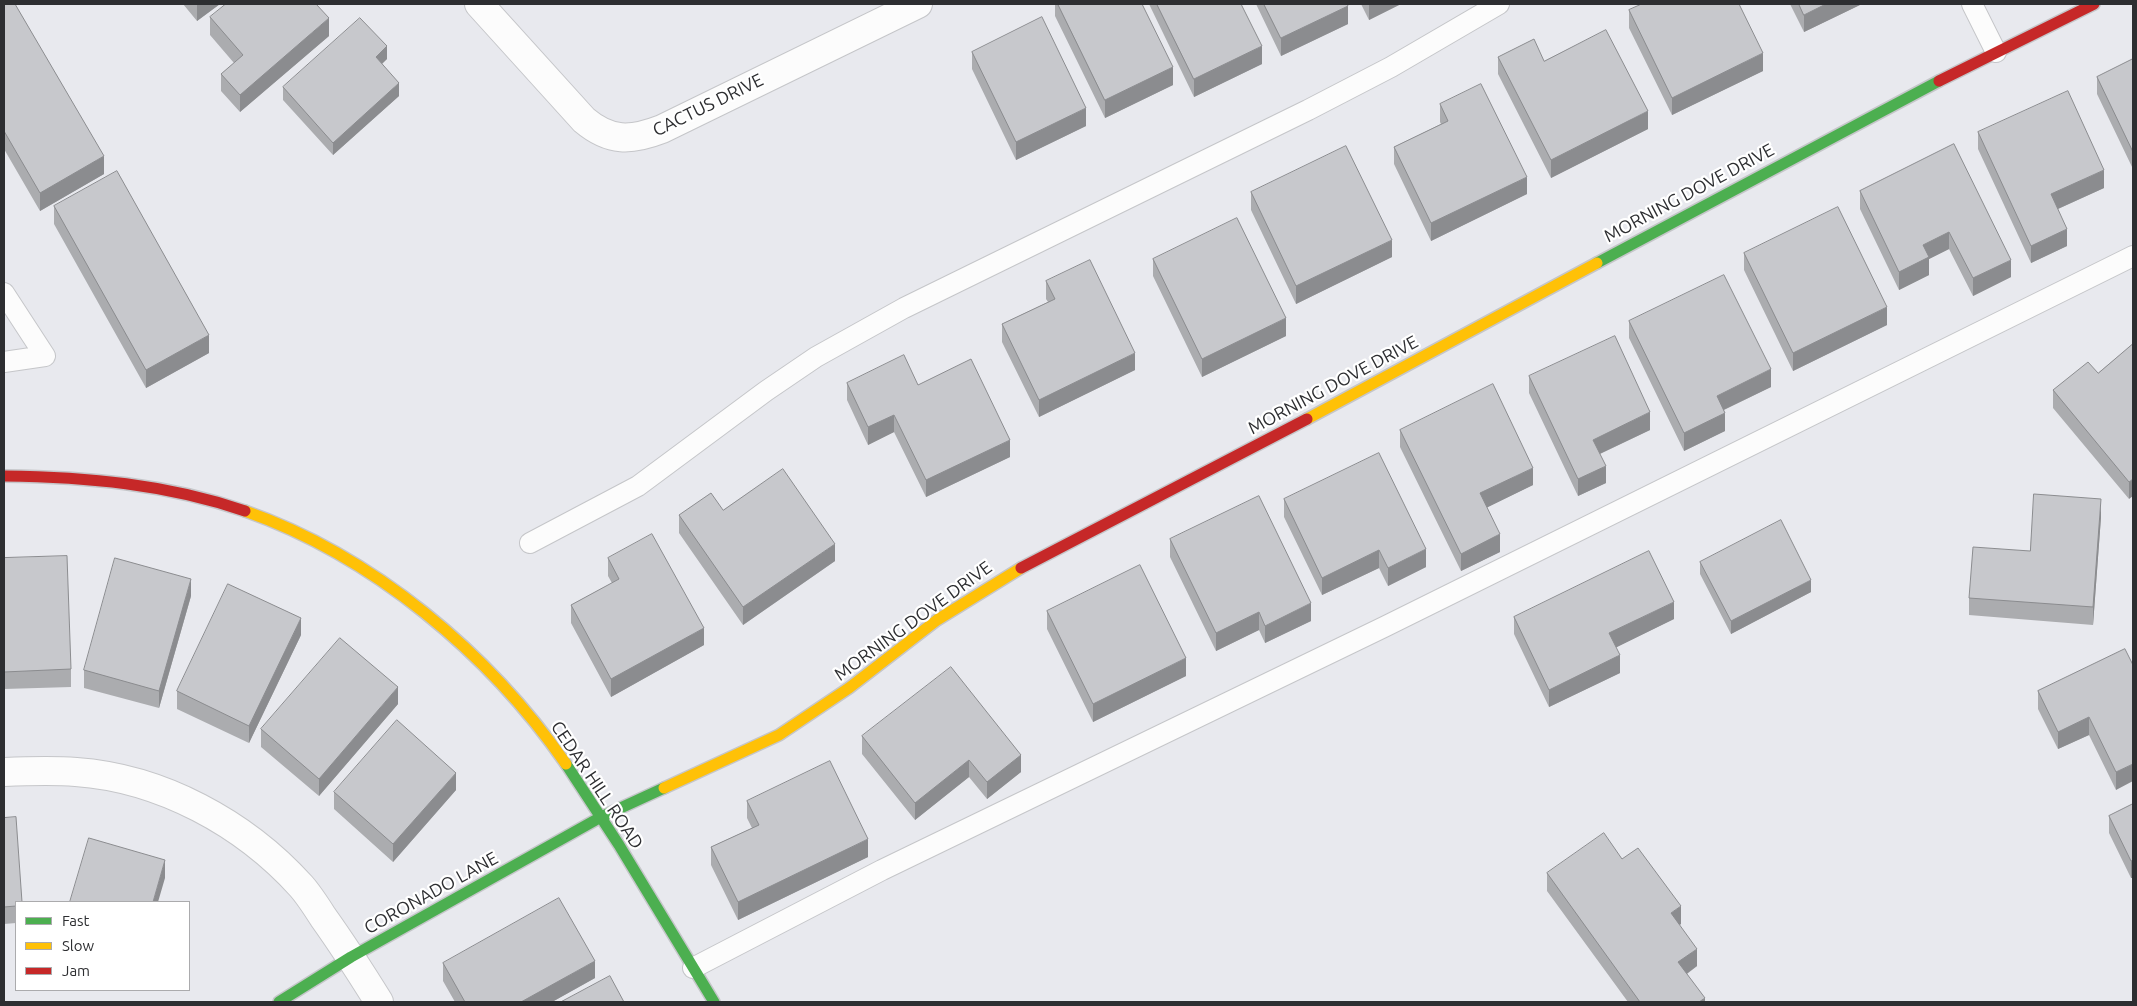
<!DOCTYPE html>
<html>
<head>
<meta charset="utf-8">
<style>
  body { margin:0 }
  #map { position:relative; width:2137px; height:1006px; overflow:hidden; background:#e8e9ee; font-family:Ubuntu,sans-serif }
  canvas { display:block }
  .frame { position:absolute; inset:0; border:5px solid #2d2e31; pointer-events:none }
  .legend { position:absolute; left:15px; top:901px; width:175px; height:90px; box-sizing:border-box; background:#fff; border:1px solid #ababad; margin:0; padding:6px 9px; list-style:none; font-size:15px; color:#2d2e31 }
  .legend li { display:flex; align-items:center; gap:10px; height:25px }
  .legend b { width:25px; border:1px solid #ababad }
</style>
</head>
<body>
<div id="map">
<canvas width="2137" height="1006"></canvas>
<div class="frame"></div>
<ul class="legend">
<li><b style="height:6px;background:#4caf50"></b>Fast</li>
<li><b style="height:6px;background:#ffc107"></b>Slow</li>
<li><b style="height:6px;background:#c62828"></b>Jam</li>
</ul>
</div>
<script>
const ctx = document.querySelector('canvas').getContext('2d');
ctx.lineJoin = 'round';
function stroke(path, color, width, dash) { ctx.strokeStyle = color; ctx.lineWidth = width; ctx.lineCap = dash ? 'butt' : 'round'; ctx.setLineDash(dash || []); ctx.stroke(path); }
function fillPath(path, color) { ctx.fillStyle = color; ctx.fill(path, 'evenodd'); }
function write(font, color, halo, rows, align = 'center') {
  ctx.font = font + ' Ubuntu,sans-serif'; ctx.lineWidth = 4.5; ctx.setLineDash([]); ctx.textBaseline = 'middle'; ctx.strokeStyle = halo; ctx.fillStyle = color; for (const [text, x, y, turn = 0] of rows) {
    ctx.save(); ctx.translate(x, y); ctx.rotate((+turn || 0) * Math.PI / 180); ctx.textAlign = isNaN(turn) ? turn : align; if (halo) ctx.strokeText(text, 0, 0); ctx.fillText(text, 0, 0); ctx.restore();
  }
}
const lane = new Path2D(`
  M1972,4l24,48
  M4,293l41,63 -41,6
  M530,543l108,-57 128,-95 50,-34 88,-49 404,-198 83,-43 108,-63
  M693,968l189,-98 502,-243 749,-371`);
const street = new Path2D(`
  M479,4l105,116c26,22 47,21 78,9l256,-125
  M4,772c23,-1 48,-2 72,0 85,6 168,51 225,114 8,9 15,20 22,31 20,28 38,56 56,85`);
const fast = new Path2D(`
  M1597,263l342,-182
  M566,764l53,81 95,157
  M279,1002l72,-45 250,-140 63,-29`);
const slow = new Path2D(`
  M1307,419l290,-156
  M245,511c128,45 244,142 321,253
  M664,788l115,-53 70,-47 88,-68 84,-52`);
const jam = new Path2D(`
  M1939,81l155,-77
  M4,476c82,1 163,8 241,35
  M1021,568l286,-149`);
stroke(lane, '#c5c6c9', 22);
stroke(street, '#c5c6c9', 30);
stroke(fast, '#c5c6c9', 14);
stroke(slow, '#c5c6c9', 14);
stroke(jam, '#c5c6c9', 14);
stroke(lane, '#fcfcfc', 20);
stroke(street, '#fcfcfc', 28);
stroke(fast, '#4caf50', 11);
stroke(slow, '#ffc107', 11);
stroke(jam, '#c62828', 11);
fillPath(new Path2D(`
  M4,4l100,170 -64,37 -36,-62z
  M183,4h37l-23,17z
  M1055,4h87l31,81 -68,33 -50,-102z
  M1149,4h92l21,60 -68,33z
  M1256,4h91l1,20 -67,32z
  M1361,4h40l-32,16z
  M1790,4h72l-58,28z
  M1629,10l134,61 -91,44 -43,-87z
  M210,17l119,19 -89,76 -19,-21v-17l13,-11 -24,-28z
  M972,52l114,74 -70,34 -44,-91z
  M1498,57l46,4 104,68 -97,49 -53,-104z
  M387,59l-5,5 17,32 -66,59 -50,-55v-13z
  M2133,59v110l-36,-75v-17z
  M1440,104l87,90 -96,47 -37,-77v-17l47,-23 -1,-2z
  M1978,132l126,56 -46,21 9,37 -36,17 -53,-114z
  M1954,144l57,133 -38,19 -24,-47 -20,10v16l-30,15 -39,-81v-18z
  M1251,192l141,65 -96,47 -45,-94z
  M54,206l155,147 -63,35 -92,-164z
  M1744,253l143,72 -94,46 -49,-101z
  M1153,259l133,77 -84,41 -49,-101z
  M1046,281l89,89 -96,47 -37,-75v-18l46,-22 -2,-3z
  M1629,321l142,66 -47,23 1,21 -41,20 -55,-113z
  M2133,344l-4,155 -76,-91v-18l45,-17z
  M1529,376l121,54 -50,24 6,29 -28,13 -49,-103z
  M847,383l71,2 92,72 -84,40 -32,-65 -26,13 -21,-45z
  M1400,430l133,55 -46,22 13,45 -39,19 -61,-124z
  M1284,499l142,68 -38,19 -9,-18 -57,27 -38,-78z
  M723,510l112,51 -92,64 -64,-92v-18z
  M2101,517l-8,108 -124,-10v-17l61,-47z
  M1170,539l141,82 -46,22 -6,-13 -43,21 -46,-94z
  M4,558l67,111v18l-67,2z
  M608,558l96,87 -93,52 -40,-74v-18l41,-22 -4,-7z
  M1700,562l111,30 -80,42 -31,-60z
  M191,596l-32,112 -75,-20v-18z
  M1047,611l139,65 -93,46 -46,-93z
  M1514,617l160,2 -58,28 4,26 -71,34 -35,-73z
  M301,635l-52,108 -72,-34v-18z
  M2125,649l-9,141 -27,-55 -31,14 -20,-40v-18z
  M398,704l-79,92 -58,-49v-18z
  M862,736l159,19v17l-34,27 -18,-22 -54,43 -53,-66z
  M456,790l-63,72 -59,-53v-17z
  M747,801l121,56 -130,63 -27,-55v-18l41,-19 -5,-10z
  M2133,804l-2,74 -22,-45v-17z
  M4,818l12,84v21l-12,1z
  M1622,859l59,65 -2,1 18,41 -10,8 18,28h-77l-81,-111v-18z
  M443,963l152,15 -43,24h-97l-12,-21z`), '#abacaf');
fillPath(new Path2D(`
  M197,4h23l-23,17z
  M1369,4h32l-32,16z
  M1826,4h36l-58,28v-17z
  M1348,6v18l-67,32v-18z
  M329,18v18l-89,76v-17z
  M387,46v13l-11,10v-12z
  M1262,46v18l-68,33v-18z
  M1763,53v18l-91,44v-17z
  M1173,67v18l-68,33v-18z
  M399,83v13l-66,59v-12z
  M1086,108v18l-70,34v-18z
  M1648,111v18l-97,49v-18z
  M104,156v18l-64,37v-18z
  M2104,170v18l-53,24v-18z
  M1527,177v17l-96,47v-18z
  M2067,229v17l-36,17v-17z
  M1949,232v17l-20,10v16l-30,15v-18l24,-27z
  M1392,240v17l-96,47v-18z
  M2011,260v17l-38,19v-18z
  M1887,307v18l-94,46v-18z
  M1286,318v18l-84,41v-18z
  M209,335v18l-63,35v-18z
  M1135,353v17l-96,47v-17z
  M1771,369v18l-54,26v-17z
  M1650,412v18l-57,27v-17z
  M1725,413v18l-41,20v-18z
  M894,415v17l-26,13v-18z
  M1010,440v17l-84,40v-17z
  M1606,466v17l-28,13v-17z
  M1533,468v17l-53,26v-18z
  M2133,479v17l-4,3v-17z
  M2101,499v18l-8,108v-18z
  M1500,534v18l-39,19v-17z
  M835,544v17l-92,64v-18z
  M1426,549v18l-38,19v-18z
  M1379,550v18l-57,27v-17z
  M191,579v17l-32,112v-17z
  M1811,580v12l-80,42v-13z
  M1674,602v17l-65,32v-18z
  M1311,603v18l-46,22v-17z
  M1259,612v18l-43,21v-18z
  M301,618v17l-52,108v-17z
  M704,628v17l-93,52v-18z
  M1620,655v18l-71,34v-17z
  M1186,658v18l-93,46v-18z
  M398,687v17l-79,92v-17z
  M2089,717v18l-31,14v-17z
  M1021,755v17l-34,27v-17z
  M969,760v17l-54,43v-17z
  M2133,764v17l-17,9v-18z
  M456,773v17l-63,72v-18z
  M868,839v18l-130,63v-18z
  M165,860v18l-7,24h-5z
  M2133,860v18h-2v-17z
  M1681,906v18l-10,7v-18z
  M1697,949v17l-19,14v-18z
  M595,961v17l-43,24h-31z
  M1705,998v4h-6z`), '#8b8c8f');
const building = new Path2D(`
  M4,4h11l89,152 -64,37 -36,-62z
  M226,4h90l13,14 -89,77 -19,-21 22,-19 -33,-38z
  M1058,4h84l31,63 -68,33z
  M1157,4h84l21,42 -68,33z
  M1264,4h83l1,2 -67,32z
  M1642,4h97l24,49 -91,45 -43,-88z
  M1799,4h27l-22,11z
  M1042,17l44,91 -70,34 -44,-90z
  M360,18l27,28 -11,11 23,26 -66,60 -50,-56z
  M1606,30l42,81 -97,49 -53,-103 36,-18 10,22z
  M2133,59v93l-36,-75z
  M1481,84l46,93 -96,46 -37,-76 54,-26 -8,-17z
  M2068,91l36,79 -53,24 16,35 -36,17 -53,-114z
  M1954,144l57,116 -38,18 -24,-46 -26,13 6,12 -30,15 -39,-81z
  M1346,146l46,94 -96,46 -45,-94z
  M117,171l92,164 -63,35 -92,-164z
  M1838,207l49,100 -94,46 -49,-100z
  M1237,218l49,100 -84,41 -49,-100z
  M1090,260l45,93 -96,47 -37,-76 53,-25 -9,-18z
  M1724,275l47,94 -54,27 8,17 -41,20 -55,-112z
  M1615,336l35,76 -57,28 13,26 -28,13 -49,-103z
  M2133,344v135l-4,3 -76,-92 35,-28 10,11z
  M904,355l14,30 53,-26 39,81 -84,40 -32,-65 -26,12 -21,-44z
  M1493,384l40,84 -53,25 20,41 -39,20 -61,-124z
  M1379,453l47,96 -38,19 -9,-18 -57,28 -38,-79z
  M783,469l52,75 -92,63 -64,-92 32,-22 12,17z
  M2034,494l67,5 -8,108 -124,-9 4,-51 57,4z
  M1259,496l52,107 -46,23 -6,-14 -43,21 -46,-94z
  M1781,520l30,60 -80,41 -31,-59z
  M652,534l52,94 -93,51 -40,-74 48,-26 -11,-21z
  M1649,551l25,51 -65,31 11,22 -71,35 -35,-73z
  M67,556l4,113 -67,3v-114z
  M115,558l76,21 -32,112 -75,-21z
  M1140,565l46,93 -93,46 -46,-93z
  M228,584l73,34 -52,108 -72,-35z
  M340,638l58,49 -79,92 -58,-50z
  M2125,649l8,16v99l-17,8 -27,-55 -31,15 -20,-41z
  M951,667l70,88 -34,27 -18,-22 -54,43 -53,-67z
  M397,720l59,53 -63,71 -59,-52z
  M830,761l38,78 -130,63 -27,-55 48,-22 -12,-24z
  M2133,804v56l-2,1 -22,-45z
  M16,817l6,85h-6v4l-12,1v-89z
  M1604,833l18,26 16,-11 43,58 -10,7 26,36 -19,13 27,36 -6,4h-59l-93,-129z
  M89,838l76,22 -12,42h-83z
  M559,898l36,63 -74,41h-56l-22,-39z
  M610,976l14,26h-63z`);
fillPath(building, '#c7c8cc');
stroke(building, '#8b8c8f', 1);
write('18px', '#2d2e31', '#fff', [
  ["CACTUS DRIVE",708,105,-26],
  ["MORNING DOVE DRIVE",1689,193,-28],
  ["MORNING DOVE DRIVE",1333,385,-28],
  ["MORNING DOVE DRIVE",913,621,-36],
  ["CEDAR HILL ROAD",597,785,56],
  ["CORONADO LANE",431,893,-29]
]);
</script>
</body>
</html>
